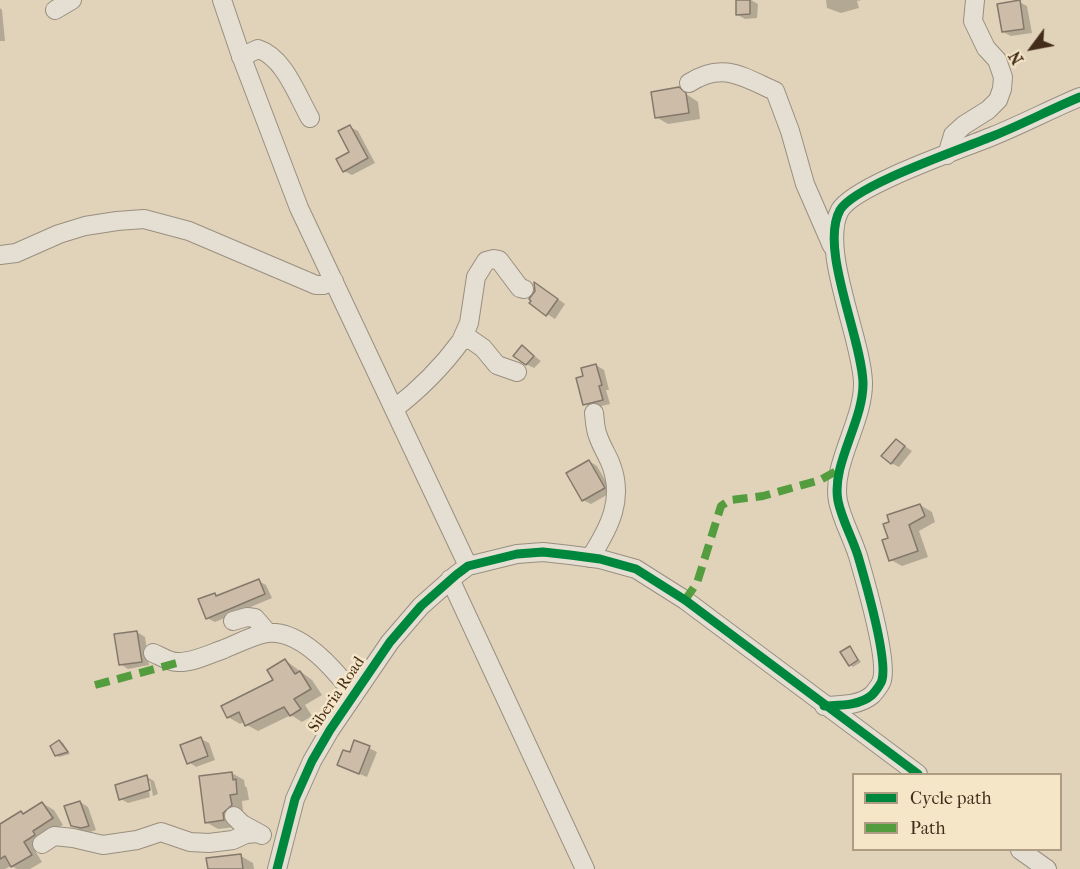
<!DOCTYPE html>
<html>
<head>
<meta charset="utf-8">
<style>
  body { margin:0 }
  #map { position:relative; width:1080px; height:869px; overflow:hidden; background:#e0d3ba; font-family:"IM FELL French Canon",serif }
  canvas { display:block }
  .legend { position:absolute; left:852px; top:773px; width:210px; height:78px; box-sizing:border-box; background:#f5e6c8; border:2px solid #ae9c83; margin:0; padding:8px 10px; list-style:none; font-size:18px; color:#442c1b }
  .legend li { display:flex; align-items:center; gap:12px; height:30px }
  .legend b { width:30px; border:2px solid #ae9c83 }
  .north { position:absolute; left:1002px; top:18px; width:60px; height:60px; -webkit-text-stroke:4px #f5e6c8; paint-order:stroke; rotate:238deg; font-size:16px; font-weight:700; line-height:24px; text-align:center; color:#442c1b }
  .north::after { content:''; display:block; margin:auto; width:21px; height:27px; background:#442c1b; clip-path:polygon(50% 0,100% 100%,50% 72%,0 100%) }
</style>
</head>
<body>
<div id="map">
<canvas width="1080" height="869"></canvas>
<ul class="legend">
<li><b style="height:8px;background:#00873e"></b>Cycle path</li>
<li><b style="height:8px;background:#549d3e"></b>Path</li>
</ul>
<div class="north">N</div>
</div>
<script>
const ctx = document.querySelector('canvas').getContext('2d');
ctx.lineJoin = 'round';
function fillPath(path, color) { ctx.fillStyle = color; ctx.fill(path, 'evenodd'); }
function stroke(path, color, width, dash) { ctx.strokeStyle = color; ctx.lineWidth = width; ctx.lineCap = dash ? 'butt' : 'round'; ctx.setLineDash(dash || []); ctx.stroke(path); }
function write(font, color, halo, rows, align = 'center') {
  ctx.font = font + ' "IM FELL French Canon",serif'; ctx.lineWidth = 5; ctx.setLineDash([]); ctx.textBaseline = 'middle'; ctx.strokeStyle = halo; ctx.fillStyle = color; for (const [text, x, y, turn = 0] of rows) {
    ctx.save(); ctx.translate(x, y); ctx.rotate((+turn || 0) * Math.PI / 180); ctx.textAlign = isNaN(turn) ? turn : align; if (halo) ctx.strokeText(text, 0, 0); ctx.fillText(text, 0, 0); ctx.restore();
  }
}
fillPath(new Path2D(`
  M737,0h14l7,4 -1,14 -12,1 -7,-4z
  M826,0h36l-5,1 2,7 -18,5 -14,-5z
  M1019,2l8,4 5,27 -21,3 -8,-4z
  M0,8l2,2 3,31h-5z
  M679,89l19,13 2,17 -32,5 -12,-7z
  M350,127l8,4 17,32 -23,12 -8,-4 7,-19z
  M542,288l23,16 -10,15 -8,-5z
  M523,347l18,14 -7,7 -8,-4z
  M596,365l8,5 5,20h-3l4,14 -17,4 -8,-4v-27z
  M896,440l16,11 -13,16 -8,-4z
  M589,461l8,5 15,26 -21,12 -8,-4z
  M920,505l12,7 3,10 -16,9 9,26 -26,9 -11,-6 -1,-21z
  M258,581l8,4 6,13 -57,24 -8,-4 8,-24 3,2z
  M137,632l8,5 4,28 -21,4 -8,-5z
  M850,648l11,14 -8,5 -3,-2z
  M285,660l27,20 10,15 -17,10 7,11 -10,6 -11,-7 -33,16 -11,-6 -2,-4 -5,3 -12,-7 47,-36z
  M201,739l8,4 6,17 -19,7 -7,-5z
  M60,741l3,2 7,11 -11,3 -3,-2z
  M369,748l8,4 -10,25 -20,-8z
  M232,773l12,7 1,6 2,2 2,12 -7,1 1,11 -8,8 1,7 -18,2 -12,-7z
  M147,777l7,4 4,13 -5,2 -3,-15h-3l3,16 -22,6 -7,-4z
  M80,802l8,5 8,23 -6,2 -10,-2 -8,-5z
  M42,803l12,7 9,15 -20,13 -9,11 8,13 -12,7h-13l-6,-3 -6,3h-5v-43l25,-11z
  M241,856l12,7 1,6h-45z`), '#0003');
const building = new Path2D(`
  M736,0h14v14l-14,1z
  M1020,0l4,29 -22,3 -5,-28z
  M679,87l7,6 3,20 -34,5 -4,-26z
  M350,125l18,33 -25,14 -7,-13 13,-7 -11,-21z
  M534,282l24,17 -12,17 -17,-13 2,-2 -2,-2 6,-8z
  M522,345l12,11 -8,9 -13,-9z
  M596,364l6,21 -3,1 4,14 -20,5 -7,-27 7,-2 -2,-8z
  M896,439l9,7 -14,18 -10,-8z
  M589,460l16,28 -23,13 -16,-28z
  M920,504l5,12 -16,9 9,26 -29,10 -7,-21 6,-2 -5,-14 6,-2 -2,-7z
  M259,579l6,15 -59,25 -8,-20 17,-6 1,3z
  M137,631l5,31 -23,3 -5,-31z
  M850,646l8,14 -9,6 -9,-14z
  M285,659l10,15 5,-3 11,18 -17,10 7,10 -11,7 -6,-9 -39,19 -6,-14 -12,6 -6,-12 52,-26 -6,-10z
  M201,737l7,19 -21,8 -7,-19z
  M59,740l9,12 -13,4 -5,-10z
  M354,740l16,6 -11,28 -22,-9 6,-15 7,2z
  M232,772l1,8 3,-1 1,15 -7,1 2,10 -9,8 1,7 -19,3 -6,-47z
  M147,775l3,15 -31,10 -4,-15z
  M80,801l9,25 -8,2 -10,-2 -7,-20z
  M42,802l11,16 -20,13 2,4 -11,7 8,13 -21,12 -6,-11 -5,3v-35l21,-13 2,3z
  M241,854l2,15h-35l-2,-11z`);
fillPath(building, '#cdbca8');
stroke(building, '#83786a', 1.5);
const minor = new Path2D(`
  M222,0l18,53 59,155 169,358
  M55,10l17,-10
  M241,57l17,-8c26,8 39,46 52,69
  M689,83c34,-22 54,-6 86,8l15,40 15,53 27,62
  M947,155l6,-20 11,-10 24,-15 10,-10 4,-11 1,-12 -6,-17 -11,-12 -13,-27 2,-21
  M0,255l16,-2 43,-19 26,-8 32,-5 27,-2 45,12 127,54h7l11,-4
  M461,341l8,-18 7,-46 10,-16 8,-2 5,1 21,28 4,1
  M394,409c26,-20 48,-42 67,-68l9,-2 13,9 14,17 20,7
  M590,558c20,-31 35,-60 20,-96 -4,-9 -9,-17 -12,-26 -3,-7 -3,-15 -4,-23
  M450,579l135,290
  M233,621l14,-4 8,1 13,15
  M153,653c8,3 18,10 26,9 15,0 31,-8 45,-13 13,-5 29,-14 43,-16 34,-4 69,38 87,62
  M824,706c16,-1 35,0 48,-11 3,-3 9,-11 10,-15 6,-21 -17,-100 -24,-124 -6,-19 -16,-36 -20,-55 -7,-37 26,-80 25,-119 -2,-46 -44,-134 -23,-172 15,-25 122,-61 153,-74 30,-12 58,-27 87,-39
  M234,816l8,8 20,11
  M42,844l12,-8 19,2 30,7 34,-5 24,-8 29,10 19,1 24,-3 13,-6 12,-1
  M1020,850l27,19
  M277,869l18,-70 17,-38 18,-31 60,-88 31,-36 35,-31 12,-9 49,-12 26,-2 27,3 30,4 36,10 49,31 233,174`);
stroke(minor, '#998f7f', 20);
stroke(minor, '#e5dfd3', 18);
stroke(new Path2D(`
  M685,600l12,-17 24,-77 9,-6 33,-4 57,-16 20,-11
  M95,685l82,-22`), '#549d3e', 8, [15, 8]);
stroke(new Path2D(`
  M824,706c16,-1 35,0 48,-11 3,-3 9,-11 10,-15 6,-21 -17,-100 -24,-124 -6,-19 -16,-36 -20,-55 -7,-37 26,-80 25,-119 -2,-46 -44,-134 -23,-172 15,-25 122,-61 153,-74 30,-12 58,-27 87,-39
  M277,869l18,-70 17,-38 18,-31 60,-88 31,-36 35,-31 12,-9 49,-12 26,-2 27,3 30,4 36,10 49,31 233,174`), '#00873e', 9);
write('16px', '#442c1b', '#f5e6c8', [
  ["Siberia Road",337,695,-56]
]);
</script>
</body>
</html>
